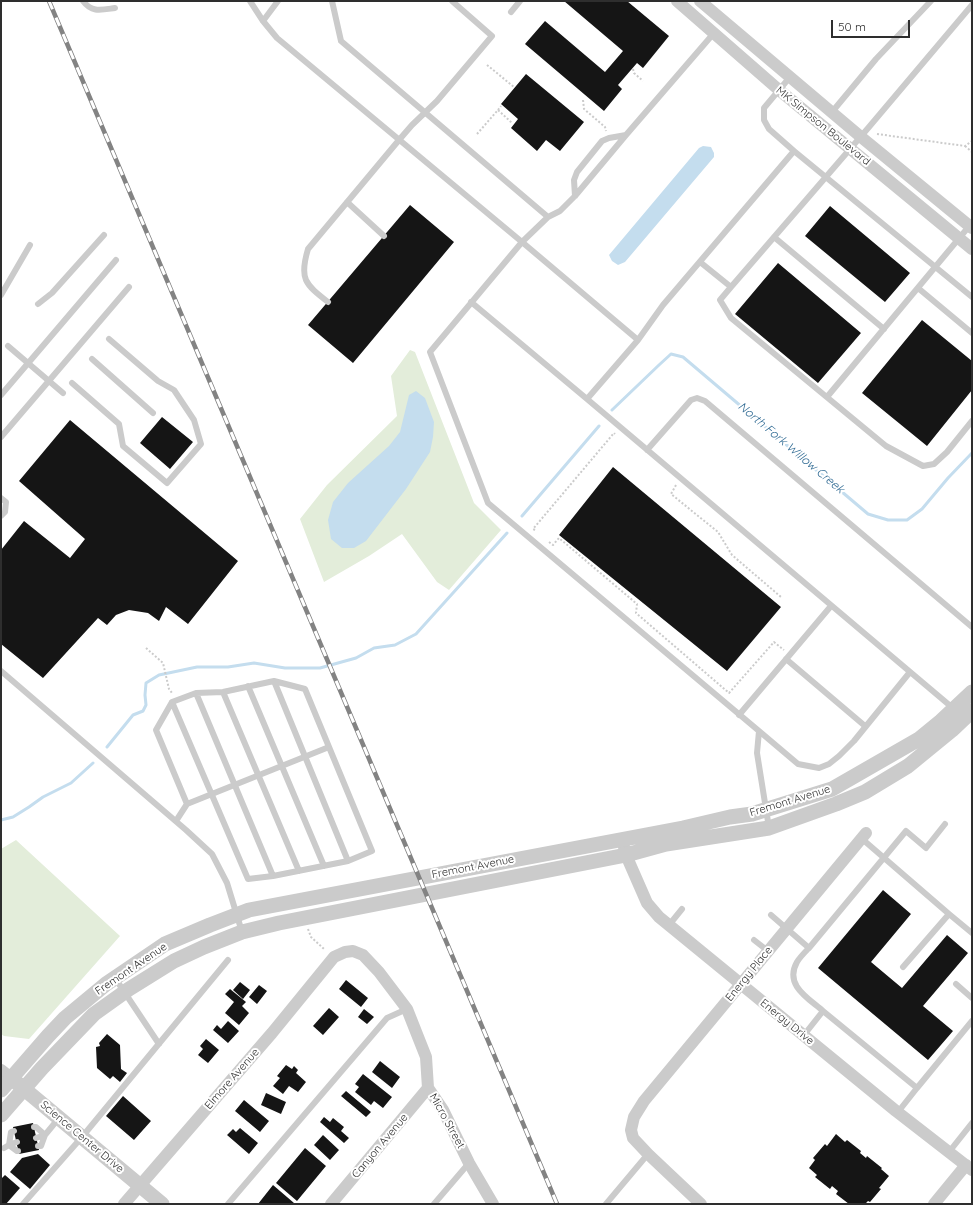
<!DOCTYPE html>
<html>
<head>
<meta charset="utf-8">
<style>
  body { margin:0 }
  #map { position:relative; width:973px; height:1205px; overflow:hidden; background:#fff; font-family:Quicksand,sans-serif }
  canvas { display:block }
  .frame { position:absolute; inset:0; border:2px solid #2e2e2e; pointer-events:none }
  .scale { position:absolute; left:831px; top:20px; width:79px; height:18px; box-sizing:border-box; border:2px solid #2e2e2e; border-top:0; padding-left:5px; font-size:12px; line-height:14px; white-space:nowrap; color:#2e2e2e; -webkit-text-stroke:3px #fff; paint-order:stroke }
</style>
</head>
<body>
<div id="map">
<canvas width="973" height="1205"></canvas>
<div class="frame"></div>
<div class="scale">50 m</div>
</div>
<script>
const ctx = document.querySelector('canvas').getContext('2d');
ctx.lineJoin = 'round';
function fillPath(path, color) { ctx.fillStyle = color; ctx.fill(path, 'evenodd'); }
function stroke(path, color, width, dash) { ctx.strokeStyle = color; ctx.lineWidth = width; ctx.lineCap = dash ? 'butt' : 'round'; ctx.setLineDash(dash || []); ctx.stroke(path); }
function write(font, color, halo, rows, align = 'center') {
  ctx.font = font + ' Quicksand,sans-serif'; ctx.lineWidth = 4; ctx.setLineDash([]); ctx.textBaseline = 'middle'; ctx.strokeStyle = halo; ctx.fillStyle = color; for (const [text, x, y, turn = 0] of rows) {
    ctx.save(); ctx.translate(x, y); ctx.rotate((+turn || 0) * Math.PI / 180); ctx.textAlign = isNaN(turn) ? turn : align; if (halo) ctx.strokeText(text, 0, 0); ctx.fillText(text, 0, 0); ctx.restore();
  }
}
fillPath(new Path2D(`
  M410,350l5,2 59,151 27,27 -52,60 -12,-8 -35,-48 -33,22 -45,26 -24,-63 27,-34 70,-69 -6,-40z
  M16,840l104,96 -91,103 -25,-3 -3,-2v-185z`), '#e3edda');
fillPath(new Path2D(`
  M703,146l8,1 3,6v4l-89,105 -7,3 -6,-4 -3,-6 90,-107z
  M416,391l9,7 9,24 -1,15 -3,15 -24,37 -40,52 -12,7h-12l-11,-9 -3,-19 5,-18 15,-19 41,-37 11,-14 9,-37z`), '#c4ddee');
stroke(new Path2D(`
  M612,410l47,-45 12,-11 12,3 185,157 20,6h19l15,-11 26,-31 24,-25
  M522,516l77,-90
  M107,747l26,-32 10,-4 3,-6 -1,-10 1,-12 13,-8 38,-8h31l26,-4 31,5h35l36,-10 18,-10 21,-3 21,-11 91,-101
  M1,820l12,-3 16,-10 14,-10 28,-14 22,-20`), '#c4ddee', 3);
fillPath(new Path2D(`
  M564,1h63l42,35 -26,32 -6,-5 -19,22 4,4 -18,22 -79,-67 20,-23 60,51 18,-21z
  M526,74l58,48 -24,29 -14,-11 -9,11 -26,-23 7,-9 -17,-15z
  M410,205l44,37 -101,121 -45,-38z
  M830,206l80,67 -25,29 -80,-66z
  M778,263l83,70 -43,50 -83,-69z
  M922,320l50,41v29l-45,56 -65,-53z
  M162,417l31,25 -23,27 -30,-26z
  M70,420l168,141 -50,63 -22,-17 -7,14 -11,-8 -19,-3 -13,5 -9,10 -9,-7 -55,60 -42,-34v-94l23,-29 46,37 15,-19 -66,-58z
  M613,467l168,140 -54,64 -168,-136z
  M883,890l28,24 -40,48 31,26 45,-53 21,18 -45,53 30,25 -25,29 -110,-92z
  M346,980l22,18 -7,9 -22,-18z
  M240,982l10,8 -7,9 -10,-9z
  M259,985l8,6 -10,13 -8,-7z
  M230,989l16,13 -4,4 7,7 -10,12 -14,-12 9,-11 -9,-8z
  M329,1008l10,9 -16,18 -10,-9z
  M364,1009l10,8 -7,7 -9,-7z
  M228,1021l11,10 -11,12 -15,-13 4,-5 4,4z
  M107,1034l13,11 1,24 6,4 -7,9 -7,-6 -3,3 -13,-11 -1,-21 4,-1 -1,-3z
  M206,1039l13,11 -11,13 -10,-8 5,-6 -3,-3z
  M380,1061l20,16 -8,11 -20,-16z
  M286,1065l6,4 2,-3 4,4 -2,3 10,9 -8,10 -9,-6 -6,8 -10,-8 7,-8 -3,-2z
  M363,1074l29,23 -9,11 -9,-7 -3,4 -16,-13 4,-5 -4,-3z
  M346,1091l25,21 -5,5 -25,-21z
  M266,1093l20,9 -5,12 -20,-9z
  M123,1096l28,25 -17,19 -28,-24z
  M244,1100l25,21 -9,11 -25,-21z
  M324,1117l6,5 3,-4 11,9 -3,4 8,7 -5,5 -24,-21z
  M33,1123l6,27 -20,4 -6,-27z
  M240,1128l18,15 -9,11 -22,-19 6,-6 3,3z
  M836,1134l9,8 2,-2 14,11 -1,2 6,5 1,-2 15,12 -1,1 8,7 -10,12 2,1 -11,13 -2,-1 -3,3h-16l-13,-10 2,-3 -6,-5 -2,3 -15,-12 2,-2 -8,-7 6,-8 -2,-2 12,-14 2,2z
  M323,1135l16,15 -9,10 -16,-15z
  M305,1148l21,18 -29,35 -21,-18z
  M38,1154l12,11 -20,24 -20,-17 12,-14z
  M5,1175l15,13 -14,16h-5v-25z
  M273,1185l21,18 -1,1h-35z`), '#151515');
stroke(new Path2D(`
  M487,65l27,22
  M633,69l1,4 9,8
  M583,100l1,9 21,18 1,4
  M498,110l3,-4
  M477,134l21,-24 14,13
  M877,134l88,12 7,-5
  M965,146l7,6
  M676,485l-5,9 47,38 14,23 49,42
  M535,530l-2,-1 81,-96 1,1
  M549,542l4,3 6,-7 78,66 -1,9 93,80 45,-51 10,8
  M146,648l17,15 6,26 3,4
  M308,929l3,8 13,12 -1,1`), '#cbcbcb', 2, [2, 2]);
stroke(new Path2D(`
  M83,1c9,12 18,9 32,7
  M250,1l13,20 14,17 245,204 26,-25
  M332,1l9,40 207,176 12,-6 15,-15 51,-61 88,-102
  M511,12l9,-11
  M263,21l15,-20
  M832,112l44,-53 55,-58
  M794,151l178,146
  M575,196l-1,-16 3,-8 25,-31 7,-3 17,-3
  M347,202l37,34
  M774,237l110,92
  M700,262l31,25 138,-160 103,-122
  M731,287l-11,13 11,18 155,128 37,20 11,-2 13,-12 25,-31
  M918,288l54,45
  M1,295l29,-50
  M328,302c-23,-18 -29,-23 -20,-53l91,-109 13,-15 25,-24 55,-65 -40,-35
  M471,302l116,97
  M38,304l14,-11 52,-58
  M638,340l25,-35 131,-154 -25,-22 -5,-9v-12l26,-31
  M8,346l55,47
  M92,359l61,54
  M72,383l47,41 4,22 44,37 34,-39 -7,-24 -20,-30 -16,-9 -49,-42
  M1,395l115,-135
  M827,397l144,-173
  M1,437l128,-150
  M647,450l44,-50 6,-2 8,3 267,226
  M1,498l5,4 -1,10 -4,4
  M786,659l79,67
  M1,671l185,159 26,24 15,29 15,49
  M274,681l74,180
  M248,686l76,180
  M223,692l76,179
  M196,693l77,183
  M172,702l76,177 25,-3 75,-15 24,-10 -67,-162 -31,-8 -51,11 -27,1 -24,9 -16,28 31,74
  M739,715l92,-109
  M759,731l39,33 21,4 10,-4 10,-8 15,-15 56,-69
  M176,821l11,-17 142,-57
  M769,828l-12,-75 2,-22 -271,-228 -58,-151 92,-110 116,98 -51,59 367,310
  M861,838l88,76
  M771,915l38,33c-4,4 -9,9 -12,14 -13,23 11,36 26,49l-19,24
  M669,925l13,-16
  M754,940l14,11
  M809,948l97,-117 20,17 19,-24
  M903,967l46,-53 23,19
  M115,978l44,66
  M956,984l16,14
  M823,1011l94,77 -19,24
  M917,1088l55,-67
  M34,1127h2l9,8 -4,11h-3
  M14,1131l-3,1 -2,13 8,6h1
  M36,1138l9,-3 14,-17
  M4,1148l5,-3 8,-3
  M949,1152l23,-29
  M23,1204l59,-67 146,-177
  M228,1204l159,-186 20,-9
  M434,1204l35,-41
  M606,1204l42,-50`), '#cbcbcb', 6);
stroke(new Path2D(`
  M677,1l102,89 193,159
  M700,1l161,136 111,91
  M624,847l2,8 21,48 12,14 237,194 76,59
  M1,1070l10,8
  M124,1204l148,-171 62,-76 11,-5 8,-1 10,4 16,17 28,37 19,48 2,31 15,22 26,53 24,41
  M331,1204l97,-116
  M701,1204l-53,-50 -15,-16 -2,-8 3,-13 10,-16 222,-268
  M934,1204l32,-39`), '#cbcbcb', 12);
stroke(new Path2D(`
  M17,1083l145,121
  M1,1090l47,-54 17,-18 41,-34 59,-40 45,-19 39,-15 434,-82 47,-11 22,-3 80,-25 87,-50 22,-18 31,-29
  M1,1115l41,-47 52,-54 35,-25 45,-28 30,-14 38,-15 37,-9 347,-68 40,-11 103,-16 67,-24 29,-12 43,-26 44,-36 20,-19`), '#cbcbcb', 15);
const rail = new Path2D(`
  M49,1l508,1203`);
stroke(rail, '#838383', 4.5);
stroke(rail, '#fff', 3, [9]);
write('11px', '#2e2e2e', '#fff', [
  ["MK Simpson Boulevard",823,126,39],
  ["Fremont Avenue",790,801,-17],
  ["Fremont Avenue",473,867,-11],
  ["Fremont Avenue",131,969,-34],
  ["Energy Place",749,974,-51],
  ["Energy Drive",787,1022,39],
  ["Elmore Avenue",232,1079,-49],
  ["Micro Street",447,1121,61],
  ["Science Center Drive",82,1137,40],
  ["Canyon Avenue",380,1146,-50]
]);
write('italic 12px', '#356e96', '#fff', [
  ["North Fork Willow Creek",791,448,40]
]);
</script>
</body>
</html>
